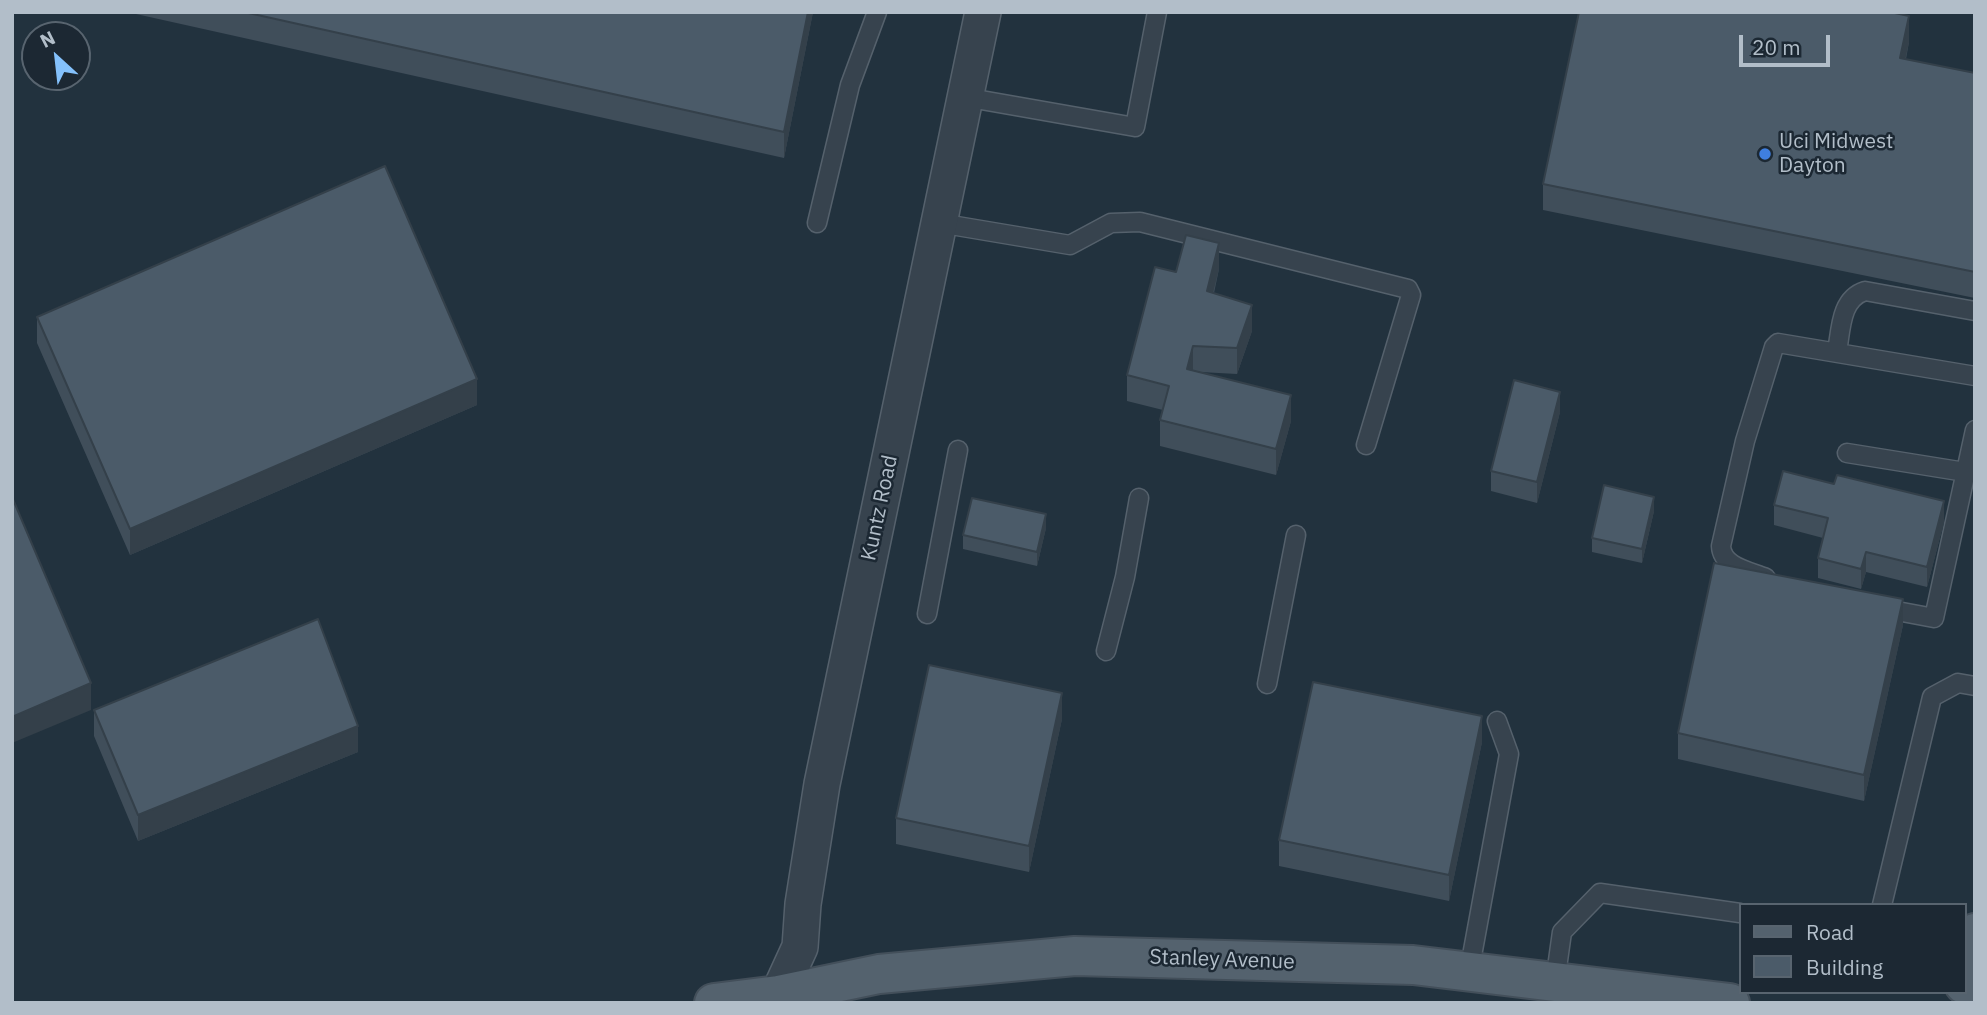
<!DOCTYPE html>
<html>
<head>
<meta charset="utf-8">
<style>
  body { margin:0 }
  #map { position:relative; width:1987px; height:1015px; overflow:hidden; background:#22323e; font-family:"IBM Plex Sans",sans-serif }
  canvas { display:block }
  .frame { position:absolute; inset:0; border:14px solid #b2bec9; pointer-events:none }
  .legend { position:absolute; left:1739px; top:903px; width:228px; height:91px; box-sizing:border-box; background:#1c2833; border:2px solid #58646f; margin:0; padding:9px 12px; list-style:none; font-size:21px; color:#b2bec9 }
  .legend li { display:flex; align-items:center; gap:14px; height:35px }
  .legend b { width:35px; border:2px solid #58646f }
  .north { position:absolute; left:21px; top:21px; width:70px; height:70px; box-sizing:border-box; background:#1c2833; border:2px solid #58646f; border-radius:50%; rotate:333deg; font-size:19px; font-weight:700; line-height:28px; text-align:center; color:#b2bec9 }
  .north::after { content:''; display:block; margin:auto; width:24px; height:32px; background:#84c1fc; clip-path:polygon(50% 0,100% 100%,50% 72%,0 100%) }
  .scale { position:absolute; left:1739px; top:35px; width:91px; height:32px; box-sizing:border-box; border:4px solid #b2bec9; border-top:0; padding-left:9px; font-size:21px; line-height:24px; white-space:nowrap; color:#b2bec9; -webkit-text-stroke:5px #1c2833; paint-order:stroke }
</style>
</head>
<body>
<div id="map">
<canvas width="1987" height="1015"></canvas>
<div class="frame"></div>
<ul class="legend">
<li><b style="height:9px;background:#54626e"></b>Road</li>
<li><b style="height:19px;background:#4b5b69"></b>Building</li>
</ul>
<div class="north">N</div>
<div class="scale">20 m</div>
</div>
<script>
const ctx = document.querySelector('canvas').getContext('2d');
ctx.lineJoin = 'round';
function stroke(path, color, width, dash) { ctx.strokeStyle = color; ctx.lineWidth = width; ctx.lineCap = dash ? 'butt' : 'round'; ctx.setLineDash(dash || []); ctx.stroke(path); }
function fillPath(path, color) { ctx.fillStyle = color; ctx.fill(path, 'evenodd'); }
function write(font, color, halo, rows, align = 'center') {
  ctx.font = font + ' "IBM Plex Sans",sans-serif'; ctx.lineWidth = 5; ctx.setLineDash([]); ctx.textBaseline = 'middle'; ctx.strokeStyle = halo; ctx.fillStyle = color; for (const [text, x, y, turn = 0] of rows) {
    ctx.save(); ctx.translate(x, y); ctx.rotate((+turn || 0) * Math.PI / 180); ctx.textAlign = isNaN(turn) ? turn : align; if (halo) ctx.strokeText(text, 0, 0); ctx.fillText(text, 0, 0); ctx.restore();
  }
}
const lane = new Path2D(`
  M964,97l171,30 22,-115
  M817,223l33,-138 27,-73
  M939,223l131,22 41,-22 29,-1 268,67 3,6 -45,150
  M1837,352c4,-22 3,-53 28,-61l110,20
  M1847,453l118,19
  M1766,578c-17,-7 -44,-11 -45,-32l24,-105 29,-94 4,-4 197,33
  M1881,608l53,10 41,-188
  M927,614l31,-164
  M1106,651l19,-74 14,-79
  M1267,684l29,-149
  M1882,905l50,-208 26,-14 17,3
  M1469,972l40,-218 -12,-33
  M1555,982l7,-50 38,-39 140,20`);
const street = new Path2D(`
  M779,1003l-1,-8 22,-48 3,-43 19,-120 161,-772`);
const primary = new Path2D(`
  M1964,984l11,-51
  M714,1003l64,-8 101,-21 196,-18 338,9 317,38`);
stroke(lane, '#55616c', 21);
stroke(street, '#55616c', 38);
stroke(primary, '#434f5a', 42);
stroke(lane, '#37434e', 18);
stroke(street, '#37434e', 35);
stroke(primary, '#54626e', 38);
fillPath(new Path2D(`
  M127,12h686l-29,146z
  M1909,42l-3,17 69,14v225l-432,-88v-26z
  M1219,269l-5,24 38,38 -15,43 -37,-2 91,49 -15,54 -116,-29v-26l3,-10 -36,-9v-26l49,-103z
  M37,317l440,88 -347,150 -93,-212z
  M1560,412l-23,91 -46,-12v-20z
  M1774,505l170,17 -17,65 -61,-15 -5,17 -43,-11v-20l5,-20 -49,-13z
  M1654,511l-12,52 -50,-11v-14z
  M1046,528l-9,38 -74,-17v-14z
  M1903,625l-39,176 -186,-42v-26z
  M94,710l264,42 -220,89 -44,-105z
  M1062,719l-33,153 -133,-28v-26z
  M1482,742l-33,159 -170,-35v-26z`), '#404e5a');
fillPath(new Path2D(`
  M808,12h5l-29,146v-26z
  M1909,16v26l-9,42v-26z
  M1219,243v26l-12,48v-26z
  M1252,305v26l-15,43v-26z
  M1193,346v26l-6,-3z
  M477,379v26l-347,150v-26z
  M1560,392v20l-23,91v-21z
  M1291,395v26l-15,54v-26z
  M1654,497v14l-12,52v-14z
  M1944,501v21l-17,65v-20z
  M1046,514v14l-9,38v-14z
  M1866,552v20l-5,17v-20z
  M1903,599v26l-39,176v-26z
  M91,683v27l-79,33v-26z
  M1062,693v26l-33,153v-26z
  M1482,716v26l-33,159v-26z
  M358,726v26l-220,89v-26z`), '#34404a');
const building = new Path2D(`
  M244,12h564l-24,120z
  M1579,12h311l19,4 -9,42 75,15v199l-432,-88z
  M385,166l92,213 -347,150 -93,-212z
  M1186,235l33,8 -12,48 45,14 -15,43 -44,-2 -6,23 104,26 -15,54 -116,-29 9,-34 -42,-11 28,-108 21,5z
  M1514,380l46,12 -23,90 -46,-11z
  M1783,471l51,13 3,-9 107,26 -17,66 -61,-15 -5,17 -43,-11 10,-40 -54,-13z
  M1604,485l50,12 -12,52 -50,-11z
  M12,497l79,186 -79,34z
  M972,498l74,16 -9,38 -74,-17z
  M1714,563l189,36 -39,176 -186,-42z
  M318,619l40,107 -220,89 -44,-105z
  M929,665l133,28 -33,153 -133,-28z
  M1313,682l169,34 -33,159 -170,-35z`);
fillPath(building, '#4b5b69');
stroke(building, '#34404a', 2);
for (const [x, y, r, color] of [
  [1765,154,7,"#3f7fe0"]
]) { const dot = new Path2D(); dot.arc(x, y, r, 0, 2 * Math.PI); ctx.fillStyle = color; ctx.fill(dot); stroke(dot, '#1c2833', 2.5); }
write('21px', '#b2bec9', '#1c2833', [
  ["Uci Midwest",1779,142],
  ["Dayton",1779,166]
], 'left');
write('21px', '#b2bec9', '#1c2833', [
  ["Kuntz Road",880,508,-78],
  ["Stanley Avenue",1222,960,2]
]);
</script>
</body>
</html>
